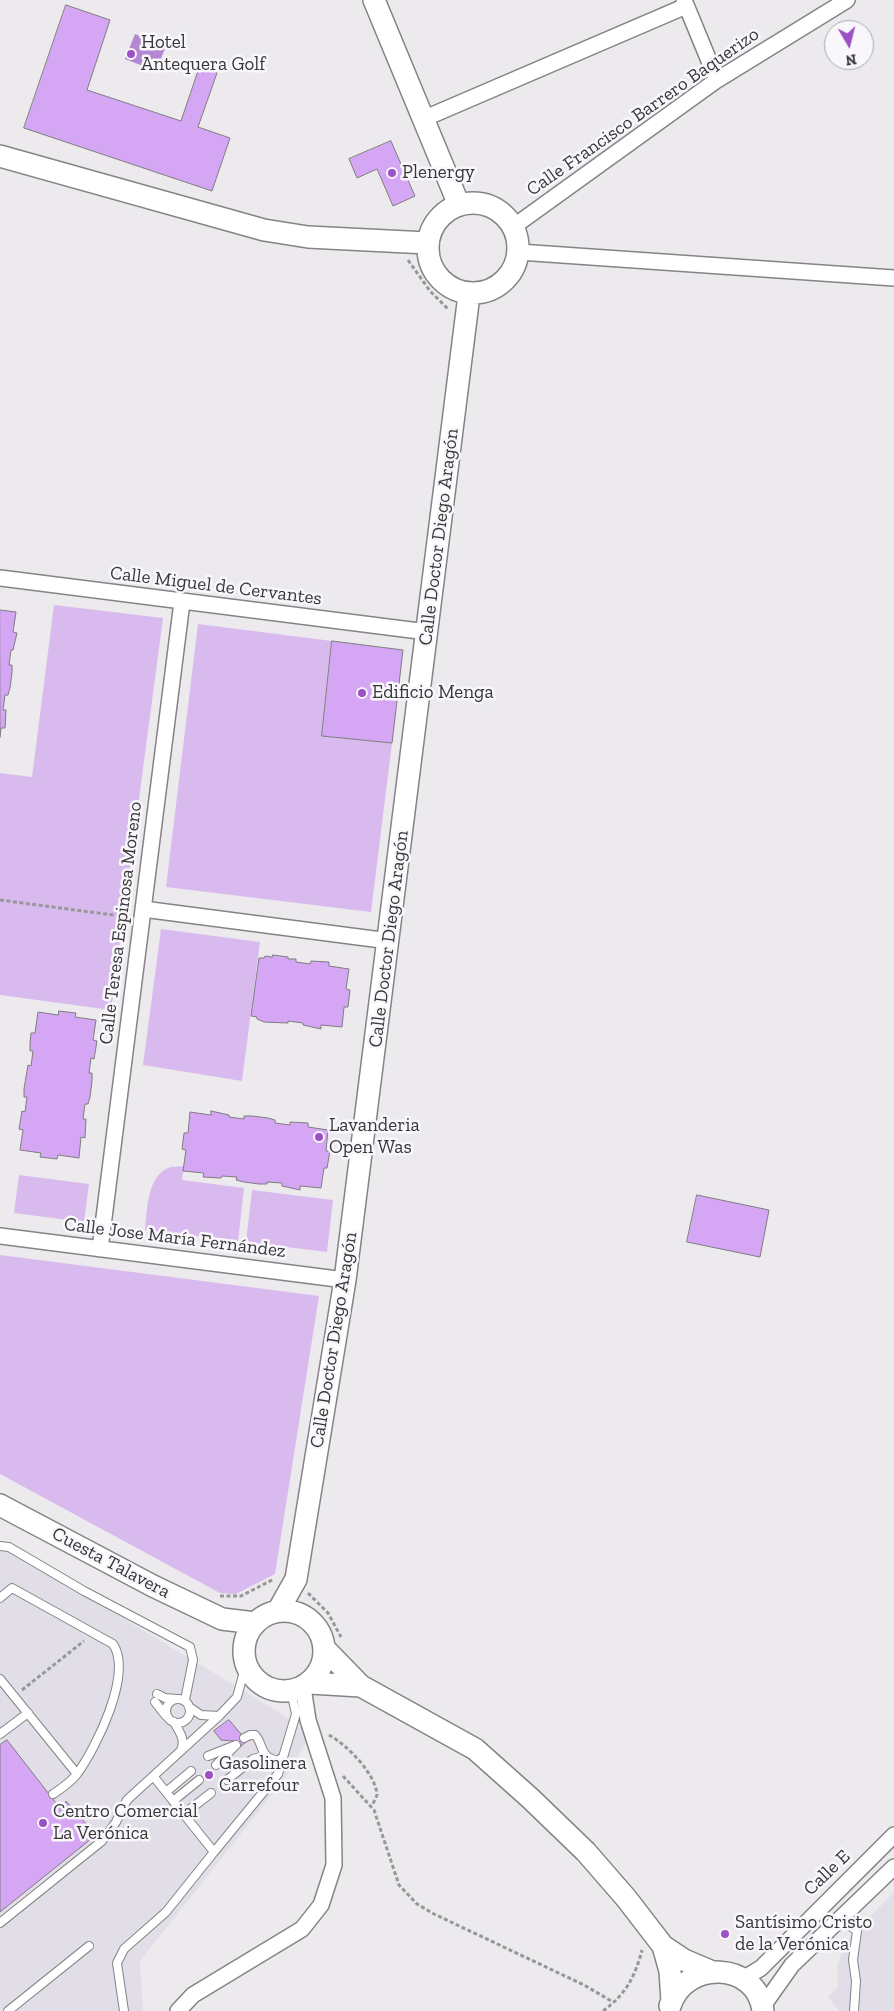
<!DOCTYPE html>
<html>
<head>
<meta charset="utf-8">
<style>
  body { margin:0 }
  #map { position:relative; width:894px; height:2011px; overflow:hidden; background:#eceaed; font-family:"Zilla Slab",serif }
  canvas { display:block }
  .north { position:absolute; left:824px; top:20px; width:50px; height:50px; box-sizing:border-box; background:#f9f7fb; border:1px solid #abaaad; border-radius:50%; rotate:172deg; font-size:14px; font-weight:700; line-height:20px; text-align:center; color:#373738 }
  .north::after { content:''; display:block; margin:auto; width:18px; height:22px; background:#9951c4; clip-path:polygon(50% 0,100% 100%,50% 72%,0 100%) }
</style>
</head>
<body>
<div id="map">
<canvas width="894" height="2011"></canvas>
<div class="north">N</div>
</div>
<script>
const ctx = document.querySelector('canvas').getContext('2d');
ctx.lineJoin = 'round';
function fillPath(path, color) { ctx.fillStyle = color; ctx.fill(path, 'evenodd'); }
function stroke(path, color, width, dash) { ctx.strokeStyle = color; ctx.lineWidth = width; ctx.lineCap = dash ? 'butt' : 'round'; ctx.setLineDash(dash || []); ctx.stroke(path); }
function write(font, color, halo, rows, align = 'center') {
  ctx.font = font + ' "Zilla Slab",serif'; ctx.lineWidth = 5; ctx.setLineDash([]); ctx.textBaseline = 'middle'; ctx.strokeStyle = halo; ctx.fillStyle = color; for (const [text, x, y, turn = 0] of rows) {
    ctx.save(); ctx.translate(x, y); ctx.rotate((+turn || 0) * Math.PI / 180); ctx.textAlign = isNaN(turn) ? turn : align; if (halo) ctx.strokeText(text, 0, 0); ctx.fillText(text, 0, 0); ctx.restore();
  }
}
fillPath(new Path2D(`
  M0,1544l272,164 39,26 -26,44 -145,183 3,50h-143z
  M894,1892v119h-55l-11,-14 10,-10 -1,-20 8,-24z`), '#e2dee7');
fillPath(new Path2D(`
  M54,605l109,13 -52,392 -111,-15v-222l32,4z
  M198,624l134,17 -10,95 70,7 -21,169 -205,-25z
  M161,929l99,13 -18,139 -99,-16z
  M184,1166l-2,14 62,8 -6,53 -93,-11c2,-19 2,-53 23,-62 4,-2 11,-1 16,-2z
  M19,1175l70,9 -5,38 -70,-9z
  M252,1190l81,10 -6,52 -81,-10z
  M0,1255l319,41 -44,278 -39,20 -16,-1 -220,-119z`), '#d9baef');
fillPath(new Path2D(`
  M135,34l31,12 -10,25 -31,-12z`), '#b487d3');
const building = new Path2D(`
  M66,5l44,15 -23,70 94,31 20,-59 16,11 -19,54 32,11 -18,53 -188,-63z
  M391,141l24,55 -22,10 -16,-37 -20,9 -8,-19z
  M0,610l16,2 -3,20 4,1 -4,17h-2l-2,15h3v8l-2,15 -2,7h-3l-2,15h3l-1,18h-4l-1,9z
  M332,641l71,9 -11,93 -70,-7z
  M273,955l15,2v2h8v3l14,2 1,-3 18,1v4l20,3 -3,20 4,1 -2,17h-4l-2,20 -21,-2v4l-18,-4v-2l-15,-2v2l-24,-1 -7,-3v-2l-6,-1 8,-58h5l1,-2 7,1z
  M59,1011l17,2 -1,4 21,3 -3,20 4,1 -3,18 -3,-1 -2,15h3v8l-2,16 -2,7h-3l-2,15h3l-1,19 -4,-1 -2,21 -21,-3 -1,4 -17,-2 1,-4 -21,-3 3,-20 -4,-1 3,-18 3,1 2,-15h-3v-8l4,-24 3,1 2,-15h-3v-8l1,-10h4l3,-21 20,3z
  M211,1111l18,4v2l15,2v-3h8l16,2 7,2v3l15,2v-3l18,1v4l20,3 -2,21h4l-3,17h-3l-3,20 -21,-2v4l-18,-4v-3l-15,-1v2h-8l-15,-2 -8,-2 1,-3 -15,-1 -1,2 -18,-1 1,-4 -21,-2 3,-21 -4,-1 2,-16h4l2,-21 21,3z
  M697,1195l72,15 -9,47 -73,-15z
  M229,1720l18,21 -8,7 -6,-7 -12,-1 -7,-9z
  M7,1740l56,72 3,-11 30,34 -96,77v-167z`);
fillPath(building, '#d4a6f3');
stroke(building, '#7e7d80', 1);
const lane = new Path2D(`
  M0,1546l9,1 75,44 106,56 3,13 -8,40
  M0,1598l12,-10 101,56c20,30 -17,104 -36,130 -7,9 -15,14 -24,20
  M0,1679l77,95
  M157,1694l8,4 12,1
  M166 1711a12 12 0 1 1 24 0a12 12 0 1 1-24 0Z
  M155,1702l11,14
  M189,1707l12,8 18,1
  M174,1722c5,9 12,18 7,28
  M0,1734l28,-21
  M244,1738l6,-3h5c7,7 5,16 13,22
  M208,1756l28,-11
  M216,1765l18,-18
  M154,1777l60,75 64,-78 18,-60 -5,-23
  M227,1780l26,-21 12,-3 12,5 6,-4
  M166,1792l25,-21
  M173,1801l26,-21
  M184,1814l27,-21
  M841,1919l16,12 -4,29 3,21 -2,30
  M0,1923l102,-82 14,-19 11,-22 92,-84 18,-19 9,-33
  M8,2011l81,-65
  M124,2011l-7,-48 7,-14 42,-37 48,-60`);
const street = new Path2D(`
  M684,0l33,80
  M423,119l263,-113
  M513,227l204,-147 130,-80
  M519,252l375,26
  M0,578l427,54
  M143,909l246,32
  M0,1236l345,44
  M100,1249l82,-647
  M743,1979l18,-11 133,-133
  M763,2006l29,-41 102,-98
  M178,2011l15,-16 109,-66 19,-24 13,-40 -1,-67 -25,-78 -5,-33`);
const secondary = new Path2D(`
  M374,0l85,205
  M0,156l264,74 44,7 119,6
  M428 248a45 45 0 1 1 90 0a45 45 0 1 1-90 0Z
  M0,1505l153,81 69,33 33,4
  M244 1651a40 40 0 1 1 80 0a40 40 0 1 1-80 0Z
  M278,1611l18,-32 49,-299 124,-985
  M325,1649l36,37 114,63 55,49 56,54 40,46 37,48 7,25 2,30
  M310,1683l51,3
  M663,1946l21,14 26,11
  M670,2006c15,-47 87,-45 93,5`);
stroke(lane, '#858386', 10);
stroke(street, '#858386', 18);
stroke(secondary, '#858386', 24);
stroke(new Path2D(`
  M408,260l22,31 18,18
  M0,900l128,17
  M308,1593l20,20 13,24
  M220,1596h21l33,-17
  M22,1690l62,-49
  M329,1735c18,10 47,39 48,60l-5,11
  M343,1776l31,34 25,75 18,19 17,10 150,71 29,17
  M603,2011c23,-17 32,-34 39,-61`), '#979698', 3, [4, 2.5]);
stroke(lane, '#fff', 8);
stroke(street, '#fff', 15);
stroke(secondary, '#fff', 21);
for (const [x, y, r, color] of [
  [131,54,5,"#9951c4"],
  [392,173,5,"#9951c4"],
  [362,693,5,"#9951c4"],
  [319,1137,5,"#9951c4"],
  [209,1775,5,"#9951c4"],
  [43,1823,5,"#9951c4"],
  [725,1934,5,"#9951c4"]
]) { const dot = new Path2D(); dot.arc(x, y, r, 0, 2 * Math.PI); ctx.fillStyle = color; ctx.fill(dot); stroke(dot, '#f9f7fb', 2); }
write('19px', '#373738', '#f9f7fb', [
  ["Hotel",141,43],
  ["Antequera Golf",141,65],
  ["Plenergy",402,173],
  ["Edificio Menga",372,693],
  ["Lavanderia",329,1126],
  ["Open Was",329,1148],
  ["Gasolinera",219,1764],
  ["Carrefour",219,1786],
  ["Centro Comercial",53,1812],
  ["La Verónica",53,1834],
  ["Santísimo Cristo",735,1923],
  ["de la Verónica",735,1945]
], 'left');
write('19px', '#373738', '#f9f7fb', [
  ["Calle Francisco Barrero Baquerizo",643,112,-35],
  ["Calle Doctor Diego Aragón",439,537,-83],
  ["Calle Miguel de Cervantes",216,586,7],
  ["Calle Teresa Espinosa Moreno",121,923,-83],
  ["Calle Doctor Diego Aragón",389,939,-83],
  ["Calle Jose María Fernández",175,1238,7],
  ["Calle Doctor Diego Aragón",334,1340,-81],
  ["Cuesta Talavera",111,1563,28],
  ["Calle E",827,1873,-44]
]);
</script>
</body>
</html>
